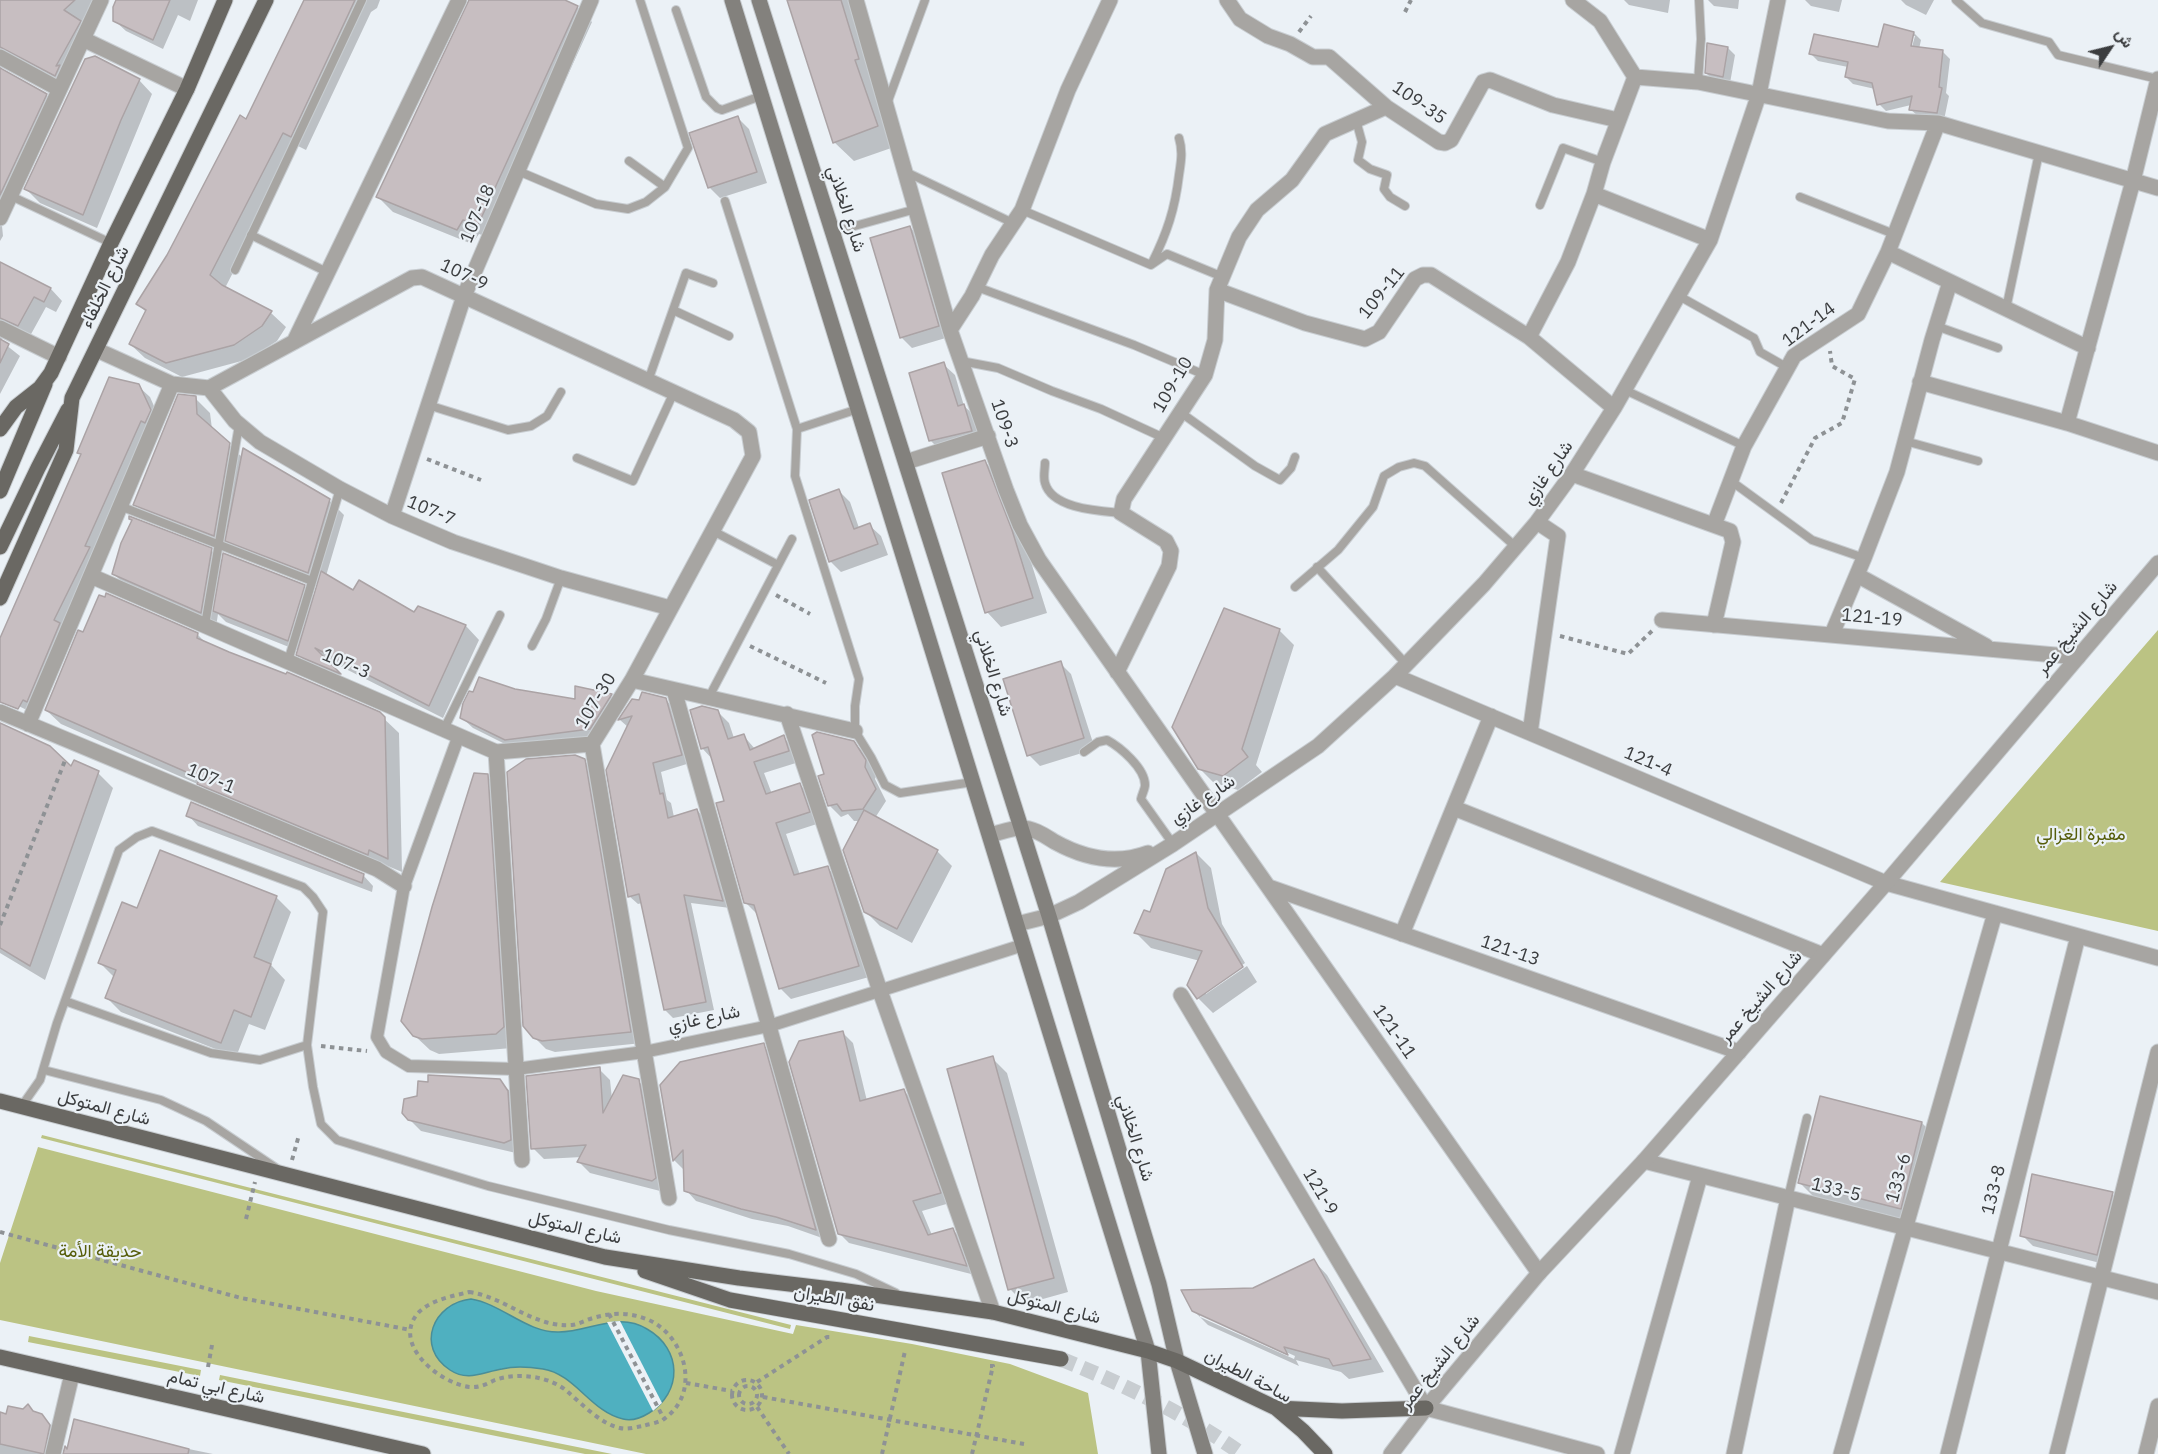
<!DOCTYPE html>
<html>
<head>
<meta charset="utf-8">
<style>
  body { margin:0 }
  #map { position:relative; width:2158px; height:1454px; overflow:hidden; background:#ebf1f6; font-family:"IBM Plex Sans",Vazirmatn,sans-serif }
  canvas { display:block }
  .north { position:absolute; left:2080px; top:18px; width:60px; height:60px; -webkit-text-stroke:4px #ebf1f6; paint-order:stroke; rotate:55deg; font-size:16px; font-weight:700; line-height:24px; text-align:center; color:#3b3d3f }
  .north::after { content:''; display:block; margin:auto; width:21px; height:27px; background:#3b3d3f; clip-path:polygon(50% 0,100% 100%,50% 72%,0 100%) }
</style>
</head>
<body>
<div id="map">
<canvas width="2158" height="1454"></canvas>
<div class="north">ش</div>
</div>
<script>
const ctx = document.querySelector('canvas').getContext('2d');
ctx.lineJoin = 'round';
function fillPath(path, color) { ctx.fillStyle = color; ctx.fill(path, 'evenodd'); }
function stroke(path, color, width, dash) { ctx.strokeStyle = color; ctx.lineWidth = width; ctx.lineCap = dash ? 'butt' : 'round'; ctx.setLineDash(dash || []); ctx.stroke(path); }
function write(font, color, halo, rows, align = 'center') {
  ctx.font = font + ' "IBM Plex Sans",Vazirmatn,sans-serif'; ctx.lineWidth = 4.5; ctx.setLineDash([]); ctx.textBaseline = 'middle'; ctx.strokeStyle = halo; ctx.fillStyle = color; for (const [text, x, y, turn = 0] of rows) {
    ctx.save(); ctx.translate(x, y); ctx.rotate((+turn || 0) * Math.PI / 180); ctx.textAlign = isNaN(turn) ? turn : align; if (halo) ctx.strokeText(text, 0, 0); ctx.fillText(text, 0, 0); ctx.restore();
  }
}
fillPath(new Path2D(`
  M2158,630v301l-218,-49z
  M42,1135l749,190 -1,4 -749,-191z
  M38,1147l558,144 197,43 3,-9 116,19 98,20 78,29 10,61h-452l-646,-134v-57z
  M29,1336l172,34 -1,6 -172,-34z
  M220,1375l392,79h-27l-366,-74z`), '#bbc383');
const water = new Path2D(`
  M471,1299c31,5 56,34 88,33 30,0 59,-21 88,-3 35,20 36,63 2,84 -8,5 -18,8 -26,6 -32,-7 -48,-45 -80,-50 -13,-2 -29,-3 -41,0 -19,3 -34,13 -52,1 -35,-23 -17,-67 21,-71z`);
fillPath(water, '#4fb0c0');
stroke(water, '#498e99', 1.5);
fillPath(new Path2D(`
  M620,1321l42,82 -9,8 -46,-89z`), '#ebf1f6');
fillPath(new Path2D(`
  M0,0h94l-13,23 10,10 -24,53 -65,-21 -1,5 45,25 12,11 -56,120 1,10 -3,5z
  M118,0h80l-8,21 -12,-6 -15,34 -37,-18 -11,-10z
  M306,0h74l-3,8 -6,4 -65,138 -8,-4 -73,142 46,25 15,14 -9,14 -28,18 -67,18 -37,-19 -15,-14 16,-32 -8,-8 109,-183z
  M470,0h91l16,7 15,15 -99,217 -14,-5 -7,10 -79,-32 -15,-15z
  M789,0h64l44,146 -43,15 -20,-19z
  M1624,0h46l-2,13 -39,-8z
  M1708,0h31l-1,9 -24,-3z
  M1805,0h37l-3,12 -28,-6z
  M1901,0h33l-8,15 -20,-10z
  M1914,33l7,7 -2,9 24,3 7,7 -4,34 3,3 -5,24 -26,-4 -8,-7 1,-4 -25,6 -7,-7 -4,-15 -22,-5 -7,-7 2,-10 -30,-6 -7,-7 68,-5zM1912,36h3l-5,18z
  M1728,48l7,7 -5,28 -17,-3 -7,-7z
  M139,80l13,14 -55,134 -57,-25 -14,-14z
  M738,118l11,11 18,54 -47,15 -11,-11z
  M910,227l11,12 28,98 -37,11 -11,-11z
  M0,264l51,25 11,12 -6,11 -10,-5 -16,29 -27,-1 -2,6 19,15 -20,38z
  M943,364l12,11 9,31 11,10 7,26 -41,9 -11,-11z
  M138,386l12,11 11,25 -128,291 -33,-16v-55l82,-187 -3,-3z
  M195,398l15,15 2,16 30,28 87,43 15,15 -18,61 28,16 61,22 3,-6 48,18 13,14 -36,78 -119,-60 25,26 -38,-16 -13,-14 1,-3 -73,-29 -8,-8 -2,13 -87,-38 -15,-15 97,-24 12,12 81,24 11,11 4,-12 -77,-30 -12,-12 -1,7 -79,-31 -15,-15z
  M985,462l15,15 26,69 21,67 -46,14 -14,-15z
  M839,491l11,11 9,26 10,-3 12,11 7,19 -47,17 -11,-11z
  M1279,630l15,15 -38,120 6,7 -24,18 -24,-7 -15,-15z
  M197,634l9,9 173,71 20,19 3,139 -19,-8 -1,4 -168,-70 -12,-12 -141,-62 -15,-14z
  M1060,663l11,11 24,75 -55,17 -11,-11z
  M514,690l62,10 35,-4 11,10 -21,33 -84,11 -44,-22 -12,-11z
  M665,699l9,9 16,55 -29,9 6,28 4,3 3,14 23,-7 8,9 25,89 -39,-5 23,107 -41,8 -8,-8 -23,-107 -4,1 -9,-8 -1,-169 -8,-7 13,-20z
  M717,711l12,12 5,15 9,-3 12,14 28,-12 11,11 5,14 -35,11 8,21 27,-10 12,11 9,28 -34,11 14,41 27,-8 11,12 31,98 -78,22 -11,-11 -23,-74 -11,-11 -20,-101 -13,-42 -11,-12z
  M0,726l72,42 26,5 15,15 -68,192 -45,-27z
  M853,742l12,11 12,21 -2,5 11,22 -11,17 62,33 15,15 -40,77 -32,-17 -15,-15 -5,-90h-6l-6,-7 -7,3 -11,-11 -4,-31z
  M584,760l12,12 46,271 -87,9 -9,-3 -12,-12z
  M487,776l15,15 10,257 -73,6 -9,-4 -16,-15z
  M188,815l175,60 10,11 -1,6 -174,-66z
  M1196,853l15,15 11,56 23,39 -39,28v3l41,-28 10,16 -44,31 -15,-15 2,-37 -49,-13 -15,-15z
  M276,897l15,15 -20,53 14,15 -20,50 -16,-6 -13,33 -115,-45 -15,-15 8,-20 -14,-14 38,-53z
  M843,1033l10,10 14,58 37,-10 10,10 36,102 -28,8 10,24 21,-5 10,10 12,35 -126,-32 -10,-10z
  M763,1045l10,10 52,184 -37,-13 -36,-7 -56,-18 -10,-11 -2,-20 -10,-10 -13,-75z
  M992,1058l15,15 61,219 -43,12 -15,-15z
  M599,1069l11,11 2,19 26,-18 12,11 14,100 -74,-19 -11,-11 3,-5 -38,2 -11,-11z
  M499,1081l12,11 5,61 -95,-22 -18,-18z
  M1821,1098l101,25 15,15 -22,85 -100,-25 -15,-15z
  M2112,1194l11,11 -15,60 -75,-19 -11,-11z
  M1314,1261l13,14 57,97 -35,7 -8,-7 -45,-12 3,6 -91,-41 -14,-14 60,-21zM1200,1313l95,43 -1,3 -94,-42z
  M28,1406l24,20 4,28h-56v-40l7,1 17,-4z
  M179,1447l34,7h-149z`), '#0003');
const building = new Path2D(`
  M0,0h75l-11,10 17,11 -25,45 4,-1 -5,11 -55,-29z
  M116,0h54l-17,40 -40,-19v-14z
  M304,0h51l-64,137 -8,-4 -73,142 12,10 50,26 -10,15 -28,19 -68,18 -37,-19 17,-34 -10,-6 31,-49 73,-140 6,4z
  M469,0h96l13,6 -100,219 -15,-5 -6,10 -81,-33z
  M787,0h54l18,59 -4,1 23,66 -45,17z
  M1884,24l30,8 -3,14 32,4 -4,37 3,1 -5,25 -28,-3 3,-14 -35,9 -5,-22 -27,-6 3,-15 -39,-8 5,-20 64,13z
  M1707,43l21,4 -5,30 -18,-4z
  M95,56l45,23 -19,41 -38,95 -59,-26 61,-130z
  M0,68l47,26 -47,101z
  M738,116l19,56 -49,16 -19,-55z
  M910,226l29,100 -39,12 -30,-100z
  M0,262l51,26 -7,14 -10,-5 -16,29 -18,-8z
  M0,339l9,5 -9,19z
  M944,362l14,44 6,-2 8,27 -43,10 -20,-68z
  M109,377l30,7 12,26 -6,13 -4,-2 -56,125 5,1 -36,73 6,3 -33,79 -4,-2 -5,9 -18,-7v-64l81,-184 -4,-1z
  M178,394l18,2 1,18 33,29 -16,93 -81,-31z
  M243,448l87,51 -22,74 -83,-32z
  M985,460l27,70 21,68 -48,15 -43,-140z
  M839,489l15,40 16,-6 8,21 -49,18 -20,-62z
  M129,516l83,32 -11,65 -89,-39 9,-31 11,-23 -3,-1z
  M223,553l82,32 -17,56 -75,-30z
  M321,571l32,19 6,-10 55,32 4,-6 48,19 -37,81 -114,-58 26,26 -45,-19z
  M106,593l92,40 -1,5 32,14 57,22 1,-2 93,40 5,5 3,142 -19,-9 -1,5 -171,-71 3,-6 -155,-68 33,-80 5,2 16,-37 6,2z
  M1224,608l56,21 -38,120 6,8 -25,19 -25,-7 -26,-42z
  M1061,661l23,77 -57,18 -24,-77z
  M479,677l36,12 60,10v-13l37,8 -22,35 -85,11 -45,-22 3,-15 6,-12 4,1z
  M642,692l24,6 16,57 -29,8 7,31 3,-1 5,25 29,-9 26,92 -39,-6 22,107 -42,8 -25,-116 -11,3 -22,-127 26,-54 -14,4 14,-21 7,1z
  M702,706l16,4 10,29 16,-5 6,16 34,-15 5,16 -35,11 12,32 34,-11 10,29 -34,11 18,52 34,-9 31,100 -80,23 -25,-84 -10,-2 -28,-100 8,-2 -2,-7 -14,-47 -7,2 -11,-39z
  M0,723l50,23 21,20 3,-6 25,11 -69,195 -30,-18z
  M817,732l37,9 12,19 -1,7 11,22 -13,20 -21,2 -5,-7 -9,2 -10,-30 6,-2 -12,-39z
  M575,755l10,4 46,273 -89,9 -9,-3 -10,-12 -16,-254 19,-13z
  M474,773l14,1 16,253 -8,7 -74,5 -9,-3 -12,-15 31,-114z
  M191,802l173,72 -2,9 -176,-67z
  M864,810l74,40 -41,79 -33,-17 -21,-62z
  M160,850l117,46 -23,61 17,7 -20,53 -17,-7 -13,33 -116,-45 11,-28 -18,-7 24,-61 15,6z
  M1196,852l12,56 35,59 -46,32 -10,-14 15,-34 -68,-18 10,-23 6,2 16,-43z
  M843,1031l17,70 44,-12 37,104 -28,8 15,34 25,-7 14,38 -129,-32 -49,-172 10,-21z
  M764,1043l52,187 -40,-13 -35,-8 -57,-18 -1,-41 -10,11 -13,-76 20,-23z
  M993,1056l61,222 -46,12 -61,-221z
  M600,1067l3,46 20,-38 16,4 17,99 -4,3 -75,-19 9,-17 -55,4 -5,-73z
  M428,1075l72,4 8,12 3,49 -7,3 -96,-23 -6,-7 2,-14 13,-3 1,-15 10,1z
  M1820,1096l102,26 -21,87 -103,-26z
  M2032,1174l81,18 -16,63 -77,-19z
  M1314,1259l57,100 -38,7 -4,-7 -45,-12 4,8 -96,-44 -11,-21 72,-2z
  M28,1404l5,7 9,3 8,11 -6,29 -44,-10v-32l6,2 2,-8 15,3z
  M74,1419l115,30 -1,5h-125l2,-8 2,3z`);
fillPath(building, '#c7bec1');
stroke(building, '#aba3a5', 1.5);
stroke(new Path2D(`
  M1061,1359c64,26 125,55 181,95`), '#c8cdd1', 15, [15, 8]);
const service = new Path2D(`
  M1956,0l26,23 67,19 9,13 100,24
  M676,10l30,87 11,11 5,2 39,-14
  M1698,82l3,-43 -2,-39
  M888,101l37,-101
  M1356,120l6,22 -4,18 12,9 17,6 -3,14 6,8 15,9
  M629,161l36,26
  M518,171l78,33 32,5 18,-7 19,-15 23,-39 -48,-148
  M906,172l107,51
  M11,196l100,47
  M1800,197l94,37
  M725,201l72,228 -2,47 64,203 -4,27v25l16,26 14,28 15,8 73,-11
  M1540,205l23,-57 40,14
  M1022,210l129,55 16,-11 56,23
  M833,232l83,-23
  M251,235l76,37
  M1152,263c15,-30 23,-54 27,-88 2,-13 4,-24 0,-37
  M235,270l127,-270
  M977,287l157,58 71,30
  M1679,296l75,42 6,14 28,16
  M2006,309l33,-156
  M673,310l56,26
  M1936,326l62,22
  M961,361l37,7 54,23 49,18 63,29
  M648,381l38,-108 27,10
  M1625,390l119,56
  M428,405l80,25 23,-4 16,-10 14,-24
  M1180,412l75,54 25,14 11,-12 4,-11
  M797,429l61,-20
  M1905,441l73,20
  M577,458l56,23 41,-89
  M1045,463c0,6 -2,14 0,20 7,26 55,28 76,30
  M1731,481l81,59 52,18
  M120,506l192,75
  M713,531l65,34
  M1317,567l89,97
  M1295,587l43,-37 35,-43 11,-31 15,-9 15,-4 11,3 91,81
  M205,625l34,-200
  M532,646l14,-27 15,-41
  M288,661l52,-172
  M709,697l83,-158
  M444,729l56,-114
  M1084,752l14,-10 9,-2c13,7 38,28 38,45 0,4 -3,9 -4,14l32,45
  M65,1001l146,52 49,7 47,-15
  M44,1070l117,30 45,21 70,47
  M21,1107l19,-27 17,-57 62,-173 18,-13 15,-6 151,56 10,10 10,15 -16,133 6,42 8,37 16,16 151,46 181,44 120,24 67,20 40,19
  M1788,1198l19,-80`);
const pedestrian = new Path2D(`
  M459,735l-55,151 -27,151 9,15 23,14 107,3 128,-17 125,-26 254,-81`);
const minor = new Path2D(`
  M856,0l94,330 56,160 14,35 19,35 500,713
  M1227,0l13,19 28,17 22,8 23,13h16l57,50 53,35 6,1 6,-3 32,-58 7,-2 63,25 65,15
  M1573,0l27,21 35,56 63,5 190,39 50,2 220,65
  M83,39l104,50
  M0,57l59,32
  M1594,194l116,46
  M0,218l101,-218
  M1888,252l200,96
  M1217,290l88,33 60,16 14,-7 36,-53 8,-4h8l98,62 85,71
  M0,328l59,29
  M950,330l22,-34 20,-41 30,-45 46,-120 42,-90
  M1529,337l39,-75 26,-68 9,-32 32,-85
  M294,342l165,-342
  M97,350l75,34 37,4 203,-110 10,-1 312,143 15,12 4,24 -121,224 -40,64 77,454
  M1920,382l147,41 91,30
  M209,388l26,33 25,21 80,47 52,27 61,26 108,36 109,30
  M2067,423l66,-242 25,-102
  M906,462l82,-26
  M1572,474l158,57 3,11 -19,83
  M392,516l72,-220 127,-296
  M1714,525l30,-79 50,-90 64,-42 30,-62 50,-129
  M1857,575l129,71
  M91,576l405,176 96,-8
  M1662,620l416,37
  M1832,634l32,-76 33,-86 35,-132 18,-58
  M1117,672l52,-106 2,-15 -5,-10 -45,-28 3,-14 81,-124 10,-35 2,-50 22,-53 18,-27 35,-30 33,-46 61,-27
  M1395,676l491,207 272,75
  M632,680l223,51
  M674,690l155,549
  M0,712l377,157 27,17
  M787,714l93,277 113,321
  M28,724l144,-340
  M1530,733l28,-197 -21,-14
  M496,752l26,408
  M1454,808l369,147
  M990,835c9,-2 21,-7 31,-7 13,0 24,8 34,14 29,16 61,23 93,11
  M1269,887l470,165
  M1017,924l32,-8 30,-14 94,-58 145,-98 77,-70 89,-92 53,-62 35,-48 42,-66 96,-168 49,-146 19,-94
  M1402,934l89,-218
  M1181,995l245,413 171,46
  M1644,1161l514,131
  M53,1454l19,-80
  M1622,1454l78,-278
  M1734,1454l54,-256
  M1841,1454l154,-541
  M1948,1454l130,-518
  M2057,1454l101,-402
  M2146,1454l12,-48`);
const tertiary = new Path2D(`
  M1391,1454l35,-46 113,-135 105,-112 242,-278 272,-320`);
const secondary = new Path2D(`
  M732,0l416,1351 11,103
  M759,0l290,916 110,368 18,77 28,93`);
const primary = new Path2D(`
  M0,429l16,-22 24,-19 11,-15 60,-130 76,-154 38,-89
  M0,491l45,-107
  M0,547l38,-79 30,-58
  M0,598l66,-148 6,-52 194,-398
  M0,1101l605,156 134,21 101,12 153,22 155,39 29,10 99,47 27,23 22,23
  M645,1271l85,29 331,59
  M0,1357l423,97
  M1276,1408l66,3 84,-3`);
stroke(service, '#c8cdd1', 10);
stroke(pedestrian, '#c8cdd1', 14);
stroke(minor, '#c8cdd1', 17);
stroke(tertiary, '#c8cdd1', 17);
stroke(secondary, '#c8cdd1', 17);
stroke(primary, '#c8cdd1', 17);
stroke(new Path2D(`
  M1405,12l6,-12
  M1299,32l12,-16
  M427,459l54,21
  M1781,503l34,-65 27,-15 13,-44 -23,-13 -2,-15
  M776,595l34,19
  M1560,636l68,18 24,-23
  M750,646l76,37
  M0,925l66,-167
  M321,1046l46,5
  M292,1160l7,-25
  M246,1219l9,-37
  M0,1232l241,66 170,32
  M469,1292c37,5 64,36 103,33 7,-1 14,-5 21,-7 20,-6 39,-6 58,3 35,18 50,72 13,98 -6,4 -15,5 -21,7 -7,1 -16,4 -23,2 -19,-4 -37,-23 -52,-36 -18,-16 -50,-20 -73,-12 -8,4 -16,8 -26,7 -30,-4 -79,-44 -50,-75 12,-12 34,-16 50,-20z
  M609,1314l55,105
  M208,1367l4,-22
  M732 1395a15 15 0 1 1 30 0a15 15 0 1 1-30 0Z
  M757,1382l70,-45h3
  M686,1383l46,8
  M739 1395a9 9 0 1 1 18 0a9 9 0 1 1-18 0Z
  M763,1397l261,47
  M757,1407l32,47
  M882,1454l23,-103
  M972,1454l21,-88h-3`), '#8e9295', 4, [4.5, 4.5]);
stroke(service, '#a7a5a2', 8);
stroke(pedestrian, '#a7a5a2', 12);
stroke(minor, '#a7a5a2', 15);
stroke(tertiary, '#a7a5a2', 15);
stroke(secondary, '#83817d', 15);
stroke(primary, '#6a6863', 15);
write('18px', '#3b3d3f', '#ebf1f6', [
  ["109-35",1419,103,35],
  ["شارع الخلاني",846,209,72],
  ["107-18",478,214,-67],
  ["107-9",464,275,25],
  ["شارع الخلفاء",105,287,-64],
  ["109-11",1382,293,-51],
  ["121-14",1809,325,-37],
  ["109-10",1173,385,-60],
  ["109-3",1004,424,71],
  ["شارع غازي",1548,473,-55],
  ["107-7",431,511,23],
  ["121-19",1872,618,5],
  ["شارع الشيخ عمر",2077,628,-50],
  ["107-3",346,664,23],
  ["شارع الخلاني",993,673,73],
  ["107-30",596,701,-59],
  ["121-4",1648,762,23],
  ["107-1",211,779,23],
  ["شارع غازي",1203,800,-34],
  ["121-13",1510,951,19],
  ["شارع الشيخ عمر",1761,997,-49],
  ["شارع غازي",704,1019,-12],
  ["121-11",1394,1032,55],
  ["شارع المتوكل",104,1108,15],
  ["شارع الخلاني",1135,1138,73],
  ["133-6",1899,1178,-74],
  ["133-5",1836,1190,14],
  ["133-8",1994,1190,-76],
  ["121-9",1320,1192,59],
  ["شارع المتوكل",575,1228,13],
  ["نفق الطيران",834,1299,10],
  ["شارع المتوكل",1054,1307,14],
  ["شارع الشيخ عمر",1440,1362,-51],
  ["ساحة الطيران",1248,1376,28],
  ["شارع ابي تمام",216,1387,13]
]);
write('18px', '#565d0a', '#ebf1f6', [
  ["مقبرة الغزالي",2081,835],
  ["حديقة الأمة",100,1252]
]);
</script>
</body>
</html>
